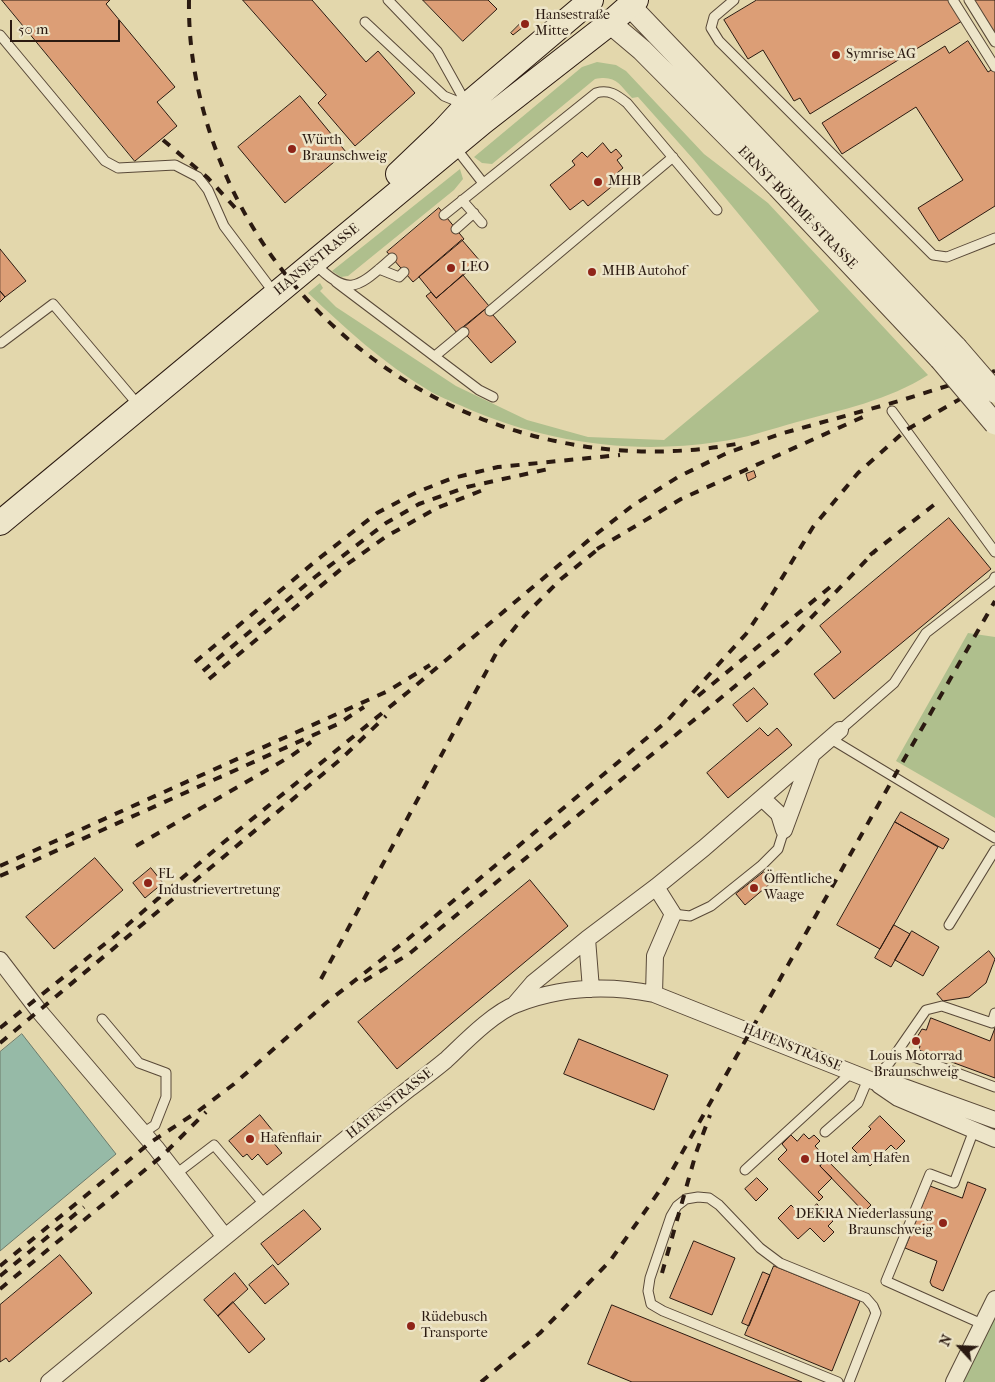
<!DOCTYPE html>
<html>
<head>
<meta charset="utf-8">
<style>
  body { margin:0 }
  #map { position:relative; width:995px; height:1382px; overflow:hidden; background:#e3d7ac; font-family:"IM FELL French Canon",serif }
  canvas { display:block }
  .north { position:absolute; left:935px; top:1322px; width:50px; height:50px; -webkit-text-stroke:4px #ede5c9; paint-order:stroke; rotate:295deg; font-size:14px; font-weight:700; line-height:20px; text-align:center; color:#2b1a11 }
  .north::after { content:''; display:block; margin:auto; width:18px; height:22px; background:#2b1a11; clip-path:polygon(50% 0,100% 100%,50% 72%,0 100%) }
  .scale { position:absolute; left:10px; top:20px; width:110px; height:22px; box-sizing:border-box; border:2px solid #2b1a11; border-top:0; padding-left:6px; font-size:15px; line-height:18px; white-space:nowrap; color:#2b1a11; -webkit-text-stroke:4px #ede5c9; paint-order:stroke }
</style>
</head>
<body>
<div id="map">
<canvas width="995" height="1382"></canvas>
<div class="north">N</div>
<div class="scale">50 m</div>
</div>
<script>
const ctx = document.querySelector('canvas').getContext('2d');
ctx.lineJoin = 'round';
function fillPath(path, color) { ctx.fillStyle = color; ctx.fill(path, 'evenodd'); }
function stroke(path, color, width, dash) { ctx.strokeStyle = color; ctx.lineWidth = width; ctx.lineCap = dash ? 'butt' : 'round'; ctx.setLineDash(dash || []); ctx.stroke(path); }
function write(font, color, halo, rows, align = 'center') {
  ctx.font = font + ' "IM FELL French Canon",serif'; ctx.lineWidth = 5; ctx.setLineDash([]); ctx.textBaseline = 'middle'; ctx.strokeStyle = halo; ctx.fillStyle = color; for (const [text, x, y, turn = 0] of rows) {
    ctx.save(); ctx.translate(x, y); ctx.rotate((+turn || 0) * Math.PI / 180); ctx.textAlign = isNaN(turn) ? turn : align; if (halo) ctx.strokeText(text, 0, 0); ctx.fillText(text, 0, 0); ctx.restore();
  }
}
fillPath(new Path2D(`
  M597,62l19,3 10,6 78,83 64,49 160,172c-39,25 -87,35 -131,47 -26,7 -53,17 -80,20 -86,13 -175,0 -255,-36 -11,-5 -23,-9 -34,-16 -44,-26 -83,-62 -120,-97l12,-10 3,5 -3,3 16,16 120,79 71,34 61,17 76,3 155,-129 -125,-151 -56,-63 -6,1c-13,-14 -16,-23 -37,-19l-103,85 -10,-1 -8,-6 108,-90z
  M460,169l3,10 -9,11 -106,86 -7,1 -9,-6z
  M968,633l27,4v181l-99,-57z
  M995,1300v82h-41z`), '#afbf8d');
const water = new Path2D(`
  M22,1034l94,120 -116,97v-199z`);
fillPath(water, '#96baa7');
stroke(water, '#6b7a6b', 1);
const building = new Path2D(`
  M2,0h108l-4,4 69,83 -18,15 20,24 -42,35z
  M243,0h69l54,62 12,-11 37,42 -60,53 -37,-43 8,-8z
  M423,0h65l9,9 -34,32z
  M757,0h192l13,21 -152,93 -10,-16 -6,3 -31,-51 -15,9 -24,-39z
  M974,0h21v35z
  M520,24l3,3 -10,8 -2,-2z
  M968,41l20,31 5,-3 2,3v134l-56,35 -21,-33 45,-28 -47,-73 -74,47 -20,-31 123,-77 4,7z
  M300,96l46,56 -61,51 -47,-56z
  M603,143l8,10 5,-4 6,7 -5,4 6,8 -12,10 5,5 -28,23 -5,-6 -13,10 -20,-25 25,-20 -3,-4 10,-9 5,5z
  M439,208l25,31 -51,43 -26,-30z
  M462,240l18,21 -44,37 -17,-21z
  M0,249l26,32 -21,16 -5,-6z
  M463,275l26,31 -32,27 -31,-37 5,-4 5,6z
  M0,291l5,6 -5,5z
  M487,308l29,34 -25,21 -30,-34z
  M754,471l2,6 -8,4 -2,-7z
  M949,518l42,51 -157,130 -20,-25 27,-22 -21,-26z
  M754,688l14,16 -21,18 -14,-17z
  M760,728l8,8 9,-8 15,17 -64,53 -21,-25z
  M901,812l48,27 -6,10 -48,-27z
  M895,822l43,25 -58,102 -43,-24z
  M95,858l28,32 -69,59 -28,-32z
  M151,868l12,15 -18,15 -12,-15z
  M764,872l8,10 -27,23 -9,-11z
  M530,880l38,46 -171,143 -39,-47z
  M894,925l16,9 -19,33 -16,-9z
  M912,931l27,16 -16,29 -28,-16z
  M989,951l6,8 -9,24 -17,14 -26,4 -6,-7z
  M931,1018l59,23 5,-13v50l-76,-28 1,-4 -6,-4 8,-13 4,1z
  M579,1039l89,36 -14,35 -90,-36z
  M260,1115l13,16 -5,5 14,17 -15,12 -9,-11 -6,6 -5,-6 -4,3 -14,-16z
  M880,1116l25,25 -9,9 -5,-5 -21,21 -18,-18 19,-19 -2,-2z
  M804,1134l5,5 5,-4 6,6 -5,5 12,13 -7,7 12,12 -14,14 5,5 -4,4 -41,-42 9,-9 -5,-6 9,-9 6,6z
  M827,1160l44,45 -7,7 -44,-46z
  M757,1178l11,11 -12,12 -11,-12z
  M968,1182l18,7 -43,102 -11,-5 -2,-4 7,-21 -32,-13 25,-62 32,12z
  M817,1204l16,17 -5,5 6,6 -10,10 -14,-14 -12,11 -20,-21 13,-13 12,12z
  M304,1210l17,19 -43,36 -17,-21z
  M694,1241l41,17 -23,57 -42,-17z
  M60,1255l32,38 -83,69 -3,-4 -6,4v-57z
  M273,1265l16,19 -24,20 -16,-19z
  M774,1266l86,35 -28,70 -87,-36z
  M763,1272l7,3 -21,51 -7,-3z
  M235,1273l13,16 -30,27 -14,-16z
  M233,1302l32,37 -16,14 -31,-37z
  M612,1305l190,77h-170l-44,-18z`);
fillPath(building, '#dc9e76');
stroke(building, '#2b1a11', 1);
const service = new Path2D(`
  M388,0l49,51 29,52
  M734,0l-20,17 -3,11 8,13 214,214 14,2 48,-19
  M953,0l42,67
  M969,0l26,42
  M365,22l79,74 22,9
  M0,35l105,126 13,7 57,-3 23,12 10,13 16,36 51,68
  M455,147l28,36
  M462,200l20,23
  M444,215l152,-122c13,-4 21,2 31,10l90,107
  M456,229l18,-16
  M314,263c36,36 44,24 78,-5
  M379,269l20,8 5,-5
  M336,282l143,108 14,7
  M490,311l183,-154
  M1,343l52,-39 87,103
  M435,356l29,-24
  M892,411l103,141
  M840,730l54,-47 32,-50 67,-52 2,-4
  M831,739l164,99
  M673,914l17,2 21,-10 51,-41 16,-16 6,-19
  M949,925l46,-75
  M102,1019l37,44 27,10v24l-11,28 -12,8
  M898,1051l97,36
  M873,1081l17,-19 36,-52 16,-4 50,17 3,-10
  M974,1130l-20,53 -24,-9 -44,107 96,43
  M825,1132l33,-29 10,-24
  M745,1170l107,-98
  M176,1174l38,-29 50,59
  M838,1382l-175,-71 -12,-7 -3,-13 2,-13 21,-62 6,-10 9,-7 12,-2 11,1 10,7 41,43 20,15 86,35 7,8 3,7 -27,69`);
const minor = new Path2D(`
  M762,798l17,16 5,16
  M784,830l27,-73
  M587,939l4,50
  M0,960l39,51 117,137 69,89
  M654,994l1,-38 18,-42 -17,-27
  M515,1004l18,-21 54,-44 69,-52 48,-39 136,-118
  M879,1085l19,13 97,41
  M49,1382c120,-99 239,-198 361,-294 12,-9 24,-18 36,-28 18,-17 48,-48 71,-56 44,-17 92,-19 137,-10l219,87 28,5 94,34
  M954,1382l41,-83`);
const tertiary = new Path2D(`
  M629,5l327,342
  M610,23l32,27 136,137 162,172`);
const secondary = new Path2D(`
  M398,174l44,-42 25,-27 124,-105
  M0,523l483,-401 127,-99 26,-23`);
stroke(service, '#594938', 11);
stroke(minor, '#594938', 18);
stroke(tertiary, '#594938', 23);
stroke(secondary, '#2b1a11', 26);
stroke(service, '#ede5c9', 9);
stroke(minor, '#ede5c9', 16);
stroke(tertiary, '#ede5c9', 21);
stroke(secondary, '#ede5c9', 24);
stroke(new Path2D(`
  M189,0c-1,62 14,123 39,180 87,193 301,302 508,264
  M163,140l45,38 30,33
  M597,549l84,-50 184,-83
  M870,555l65,-51
  M195,662l122,-102 60,-47 40,-21 36,-14 45,-11 122,-12
  M203,671l112,-94 71,-54 33,-19 48,-17 86,-19
  M209,679l137,-114 41,-29 50,-28 51,-20
  M698,696l137,-113
  M136,846l155,-90 20,-14
  M0,866l388,-175 42,-26
  M0,876l338,-152 26,-17
  M321,979l178,-331 25,-32 37,-37 41,-33
  M364,981l45,-27 375,-308 91,-95
  M0,1028l111,-89 113,-97 184,-150 182,-153 42,-33 46,-29 49,-24 53,-19 119,-33 96,-30
  M0,1043l341,-284 45,-43
  M0,1266l151,-124 46,-30 37,-28 92,-81 82,-64 259,-218 79,-87 22,-33 45,-74 45,-54 48,-43 89,-51
  M662,1273l34,-120 14,-38
  M0,1276l84,-69
  M0,1289l162,-133 44,-44
  M481,1382l59,-49 70,-72 55,-78 229,-406 101,-176`), '#2b1a11', 4, [9, 9]);
const tertiaryBridge = new Path2D(`
  M956,347l39,45
  M940,359l55,65`);
stroke(tertiaryBridge, '#594938', 23, []);
stroke(tertiaryBridge, '#ede5c9', 21);
for (const [x, y, r, color] of [
  [525,24,5,"#8f2418"],
  [836,55,5,"#8f2418"],
  [292,149,5,"#8f2418"],
  [598,182,5,"#8f2418"],
  [451,268,5,"#8f2418"],
  [592,272,5,"#8f2418"],
  [148,883,5,"#8f2418"],
  [754,888,5,"#8f2418"],
  [916,1041,5,"#8f2418"],
  [250,1139,5,"#8f2418"],
  [805,1159,5,"#8f2418"],
  [943,1223,5,"#8f2418"],
  [411,1326,5,"#8f2418"]
]) { const dot = new Path2D(); dot.arc(x, y, r, 0, 2 * Math.PI); ctx.fillStyle = color; ctx.fill(dot); stroke(dot, '#ede5c9', 2); }
write('14px', '#2b1a11', '#ede5c9', [
  ["Hansestraße",535,16],
  ["Mitte",535,32],
  ["Symrise AG",846,55],
  ["Würth",302,141],
  ["Braunschweig",302,157],
  ["MHB",608,182],
  ["LEO",461,268],
  ["MHB Autohof",602,272],
  ["FL",158,875],
  ["Industrievertretung",158,891],
  ["Öffentliche",764,880],
  ["Waage",764,896],
  ["Louis Motorrad",916,1057,"center"],
  ["Braunschweig",916,1073,"center"],
  ["Hafenflair",260,1139],
  ["Hotel am Hafen",815,1159],
  ["DEKRA Niederlassung",933,1215,"right"],
  ["Braunschweig",933,1231,"right"],
  ["Rüdebusch",421,1318],
  ["Transporte",421,1334]
], 'left');
write('14px', '#2b1a11', '#ede5c9', [
  ["ERNST-BÖHME-STRASSE",797,208,46],
  ["HANSESTRASSE",317,260,-39],
  ["HAFENSTRASSE",792,1048,22],
  ["HAFENSTRASSE",390,1104,-38]
]);
</script>
</body>
</html>
